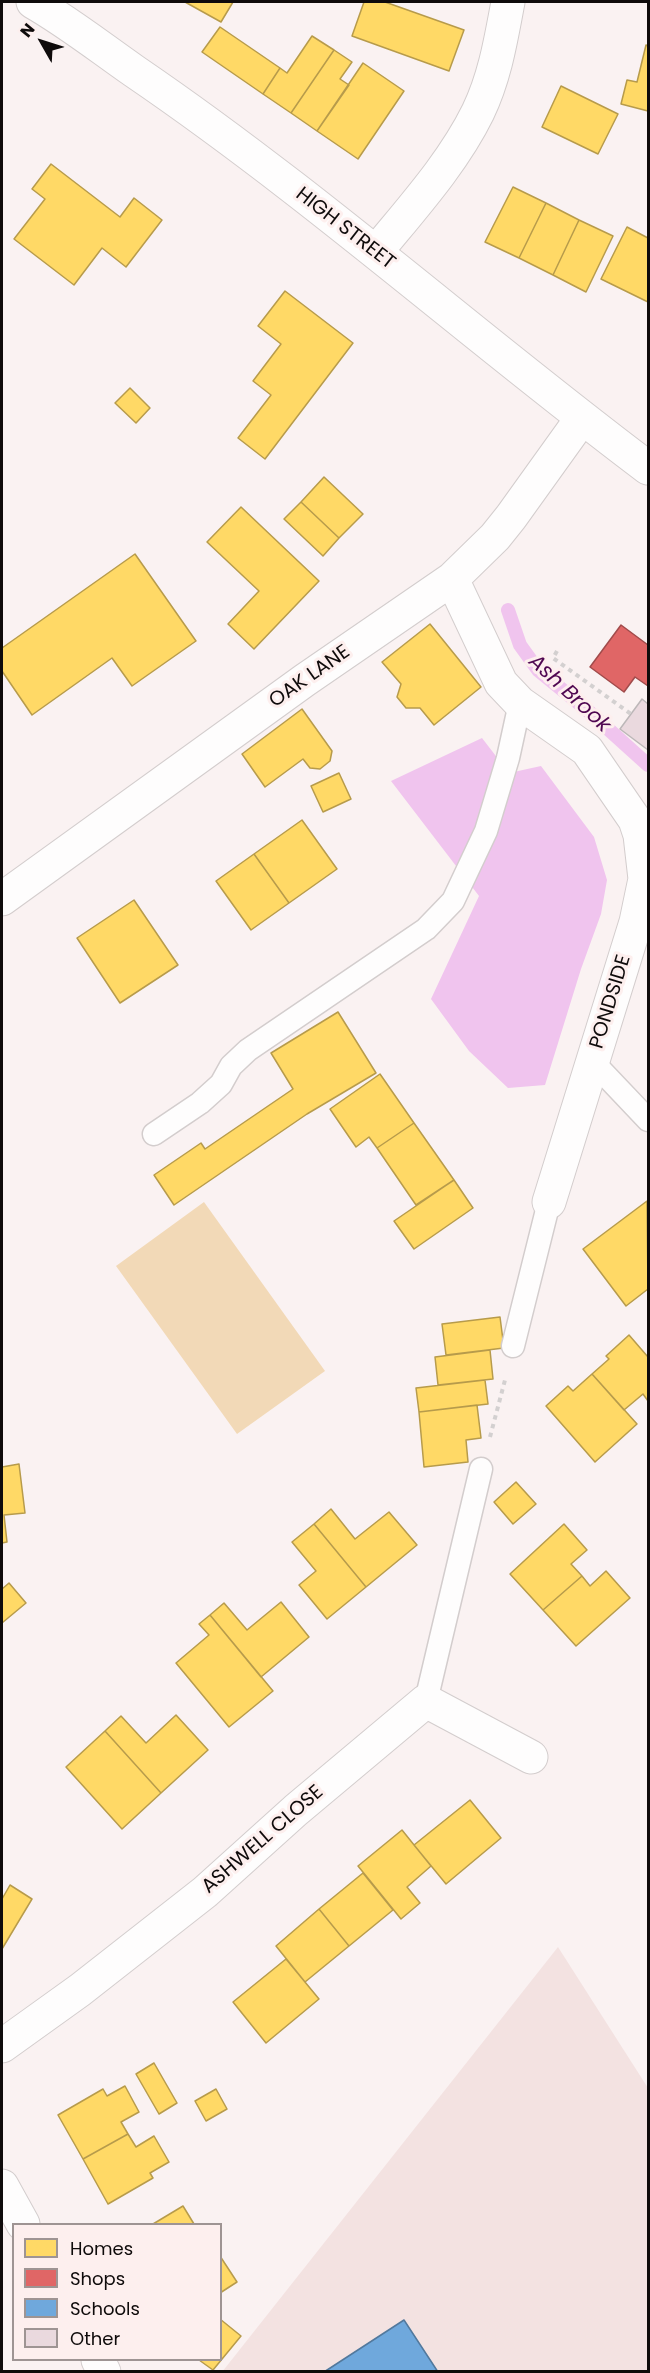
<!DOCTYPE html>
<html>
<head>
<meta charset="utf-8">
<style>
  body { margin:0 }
  #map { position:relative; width:650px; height:2373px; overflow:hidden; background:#faf2f2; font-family:Poppins,sans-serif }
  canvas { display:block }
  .frame { position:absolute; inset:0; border:3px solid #0f0b0b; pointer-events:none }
  .legend { position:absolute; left:12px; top:2223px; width:210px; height:138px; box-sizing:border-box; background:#fdefee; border:2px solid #9e9493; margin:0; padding:8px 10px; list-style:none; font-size:18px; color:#0f0b0b }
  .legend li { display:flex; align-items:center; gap:12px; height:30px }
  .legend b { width:30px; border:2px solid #9e9493 }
  .north { position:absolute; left:12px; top:12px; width:60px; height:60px; -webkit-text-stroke:4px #fdefee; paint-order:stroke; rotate:309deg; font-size:16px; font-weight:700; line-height:24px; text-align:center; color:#0f0b0b }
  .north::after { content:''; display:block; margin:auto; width:21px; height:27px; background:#0f0b0b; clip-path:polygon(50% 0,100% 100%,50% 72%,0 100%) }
</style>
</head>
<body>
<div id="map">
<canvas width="650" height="2373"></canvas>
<div class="frame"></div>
<ul class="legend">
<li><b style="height:16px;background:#ffd966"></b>Homes</li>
<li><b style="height:16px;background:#e06666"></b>Shops</li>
<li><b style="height:16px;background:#6fa8dc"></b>Schools</li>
<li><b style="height:16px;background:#ead9de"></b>Other</li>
</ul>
<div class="north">N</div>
</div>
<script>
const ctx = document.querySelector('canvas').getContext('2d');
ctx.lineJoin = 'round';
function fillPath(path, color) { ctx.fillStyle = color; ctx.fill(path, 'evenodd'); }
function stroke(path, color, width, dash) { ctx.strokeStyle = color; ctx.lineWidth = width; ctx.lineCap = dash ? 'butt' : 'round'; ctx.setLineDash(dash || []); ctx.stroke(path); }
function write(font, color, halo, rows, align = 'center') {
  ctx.font = font + ' Poppins,sans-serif'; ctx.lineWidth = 6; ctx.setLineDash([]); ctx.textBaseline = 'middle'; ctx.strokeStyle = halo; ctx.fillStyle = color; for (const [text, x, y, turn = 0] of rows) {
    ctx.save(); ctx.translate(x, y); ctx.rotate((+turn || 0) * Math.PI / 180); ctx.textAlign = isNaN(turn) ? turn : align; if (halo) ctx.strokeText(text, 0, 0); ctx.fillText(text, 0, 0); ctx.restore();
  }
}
fillPath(new Path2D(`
  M558,1947l90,141v283l-426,1z`), '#f3e2e1');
fillPath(new Path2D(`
  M204,1202l121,169 -88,63 -121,-168z`), '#f2d9b7');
fillPath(new Path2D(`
  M482,738l27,35 32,-7 53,71 13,43 -6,34 -20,55 -36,116 -37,3 -39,-37 -38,-52 48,-103 -88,-115z`), '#f0c4ee');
const homes = new Path2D(`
  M185,2h48l-12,20z
  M364,2h21l79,28 -15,41 -97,-35z
  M220,27l60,41 -17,26 -61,-42z
  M312,36l22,14 -43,63 -28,-19 17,-26 7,5z
  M646,45l2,1v65l-27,-7 6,-24 10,2z
  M334,50l18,12 -12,17 9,6 -32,46 -26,-18z
  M363,63l41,28 -46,68 -41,-28z
  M561,86l57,28 -20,40 -56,-27z
  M51,164l69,53 14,-19 28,22 -36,47 -24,-19 -28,37 -60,-46 31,-40 -13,-10z
  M513,187l33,16 -27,55 -34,-16z
  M546,203l33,17 -26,55 -34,-17z
  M579,220l34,16 -27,56 -33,-17z
  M627,227l21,11v64l-47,-23z
  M285,291l68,52 -88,116 -27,-21 33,-43 -18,-14 28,-37 -23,-18z
  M130,388l20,20 -14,15 -21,-20z
  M324,477l39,37 -24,24 -38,-36z
  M301,502l38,36 -16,18 -39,-37z
  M241,507l78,74 -65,68 -26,-25 31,-33 -52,-49z
  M135,554l61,87 -64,45 -20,-28 -80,57 -30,-44v-23z
  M430,624l51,63 -47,38 -14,-17h-14l-9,-11 4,-13 -19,-22z
  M302,709l30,42 -2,10 -10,8 -10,-1 -7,-9 -38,28 -23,-33z
  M339,773l12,26 -28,13 -12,-26z
  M302,820l35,49 -48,34 -35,-49z
  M254,854l35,49 -38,27 -35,-49z
  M134,900l44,65 -58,38 -43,-65z
  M338,1012l38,61 -69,41 -133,91 -20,-30 47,-32 4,6 88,-60 -22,-36z
  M380,1074l34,49 -37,25 -8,-11 -13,10 -26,-38z
  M414,1123l40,57 -38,25 -39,-57z
  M454,1180l19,28 -59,41 -20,-28z
  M647,1201l1,88 -22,17 -43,-57z
  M500,1317l4,31 -58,7 -4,-31z
  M629,1335l19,22v44l-5,-7 -19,16 -32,-36 17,-15 -3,-3z
  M490,1350l3,29 -55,6 -3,-28z
  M592,1374l45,50 -42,38 -49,-56 22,-20 5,5z
  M485,1380l3,24 -69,8 -3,-24z
  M477,1405l4,33 -15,2 2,22 -44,5 -5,-55z
  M19,1464l6,49 -21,2 3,27 -5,1v-76z
  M516,1482l20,22 -23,20 -19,-22z
  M331,1509l24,30 34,-27 28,33 -51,42 -52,-63z
  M314,1524l52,63 -39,32 -28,-34 17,-14 -24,-29z
  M564,1524l23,26 -16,14 11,12 -39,34 -33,-36z
  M606,1571l24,27 -54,48 -33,-36 39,-34 8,10z
  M9,1583l17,20 -24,20v-34z
  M281,1602l28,35 -48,40 -51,-62 14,-12 23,27z
  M210,1615l63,76 -44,36 -53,-64 33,-28 -10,-11z
  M176,1715l32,35 -47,43 -56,-62 16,-15 25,27z
  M105,1731l56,62 -39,36 -56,-62z
  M470,1800l31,38 -55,46 -32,-39z
  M402,1830l29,36 -24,21 13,16 -19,16 -43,-53z
  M363,1873l30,37 -44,36 -30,-37z
  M10,1885l22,14 -30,50v-50z
  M319,1909l30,37 -44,36 -29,-36z
  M286,1959l33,40 -53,44 -33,-41z
  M154,2063l23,40 -18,11 -23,-40z
  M125,2086l14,26 -18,10 7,12 -45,25 -25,-44 45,-26 4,7z
  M216,2089l11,20 -21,12 -11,-20z
  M128,2134l8,13 18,-11 15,26 -19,11 3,5 -45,26 -25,-45z
  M183,2206l11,18h-41z
  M220,2256l17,26 -17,11z
  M220,2319l21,17 -28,34 -14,-10h21z`);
fillPath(homes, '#ffd966');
stroke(homes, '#b79b4b', 1.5);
const shops = new Path2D(`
  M621,625l27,20v41l-13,-9 -11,15 -34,-25z`);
fillPath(shops, '#e06666');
stroke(shops, '#a14b4b', 1.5);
const schools = new Path2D(`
  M404,2320l34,52h-114z`);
fillPath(schools, '#6fa8dc');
stroke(schools, '#52799d', 1.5);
stroke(new Path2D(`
  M508,610l12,35 18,25 48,39 62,56`), '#f0c4ee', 14);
const building = new Path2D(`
  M642,699l6,5v46l-28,-21z`);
fillPath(building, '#ead9de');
stroke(building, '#bcb7b8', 1.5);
const service = new Path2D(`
  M593,1062l55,58
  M154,1134l46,-31 21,-19 10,-18 17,-16 178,-121 27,-28 33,-70 22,-73 12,-55
  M513,1346l36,-144
  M426,1701l55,-232`);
const minor = new Path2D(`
  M376,252c36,-44 77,-89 102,-140 17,-35 23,-73 30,-110
  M452,579l49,104 19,20 67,47 48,70 5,15 5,44 -9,43 -87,280
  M2,899l303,-219 147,-101 43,-42 16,-20 71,-99
  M2,2046l78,-56 125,-98 91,-82 130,-109 105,56
  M2,2186l21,38
  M98,2360l6,12`);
const secondary = new Path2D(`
  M33,2c35,20 68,46 101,69 179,122 341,267 514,397`);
stroke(service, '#d3cdcd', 25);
stroke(minor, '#d3cdcd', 35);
stroke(secondary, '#d3cdcd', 35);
stroke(new Path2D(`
  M557,651l-4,7 78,56
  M490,1437l15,-57`), '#d3d0d0', 4, [4.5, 4.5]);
stroke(service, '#fefdfd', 22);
stroke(minor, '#fefdfd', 33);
stroke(secondary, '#fefdfd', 33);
write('20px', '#0f0b0b', '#fdefee', [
  ["HIGH STREET",345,229,38],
  ["OAK LANE",310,677,-35],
  ["PONDSIDE",611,1002,-73],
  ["ASHWELL CLOSE",263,1840,-41]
]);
write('italic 21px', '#4f0751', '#fdefee', [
  ["Ash Brook",569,694,43]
]);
</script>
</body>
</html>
